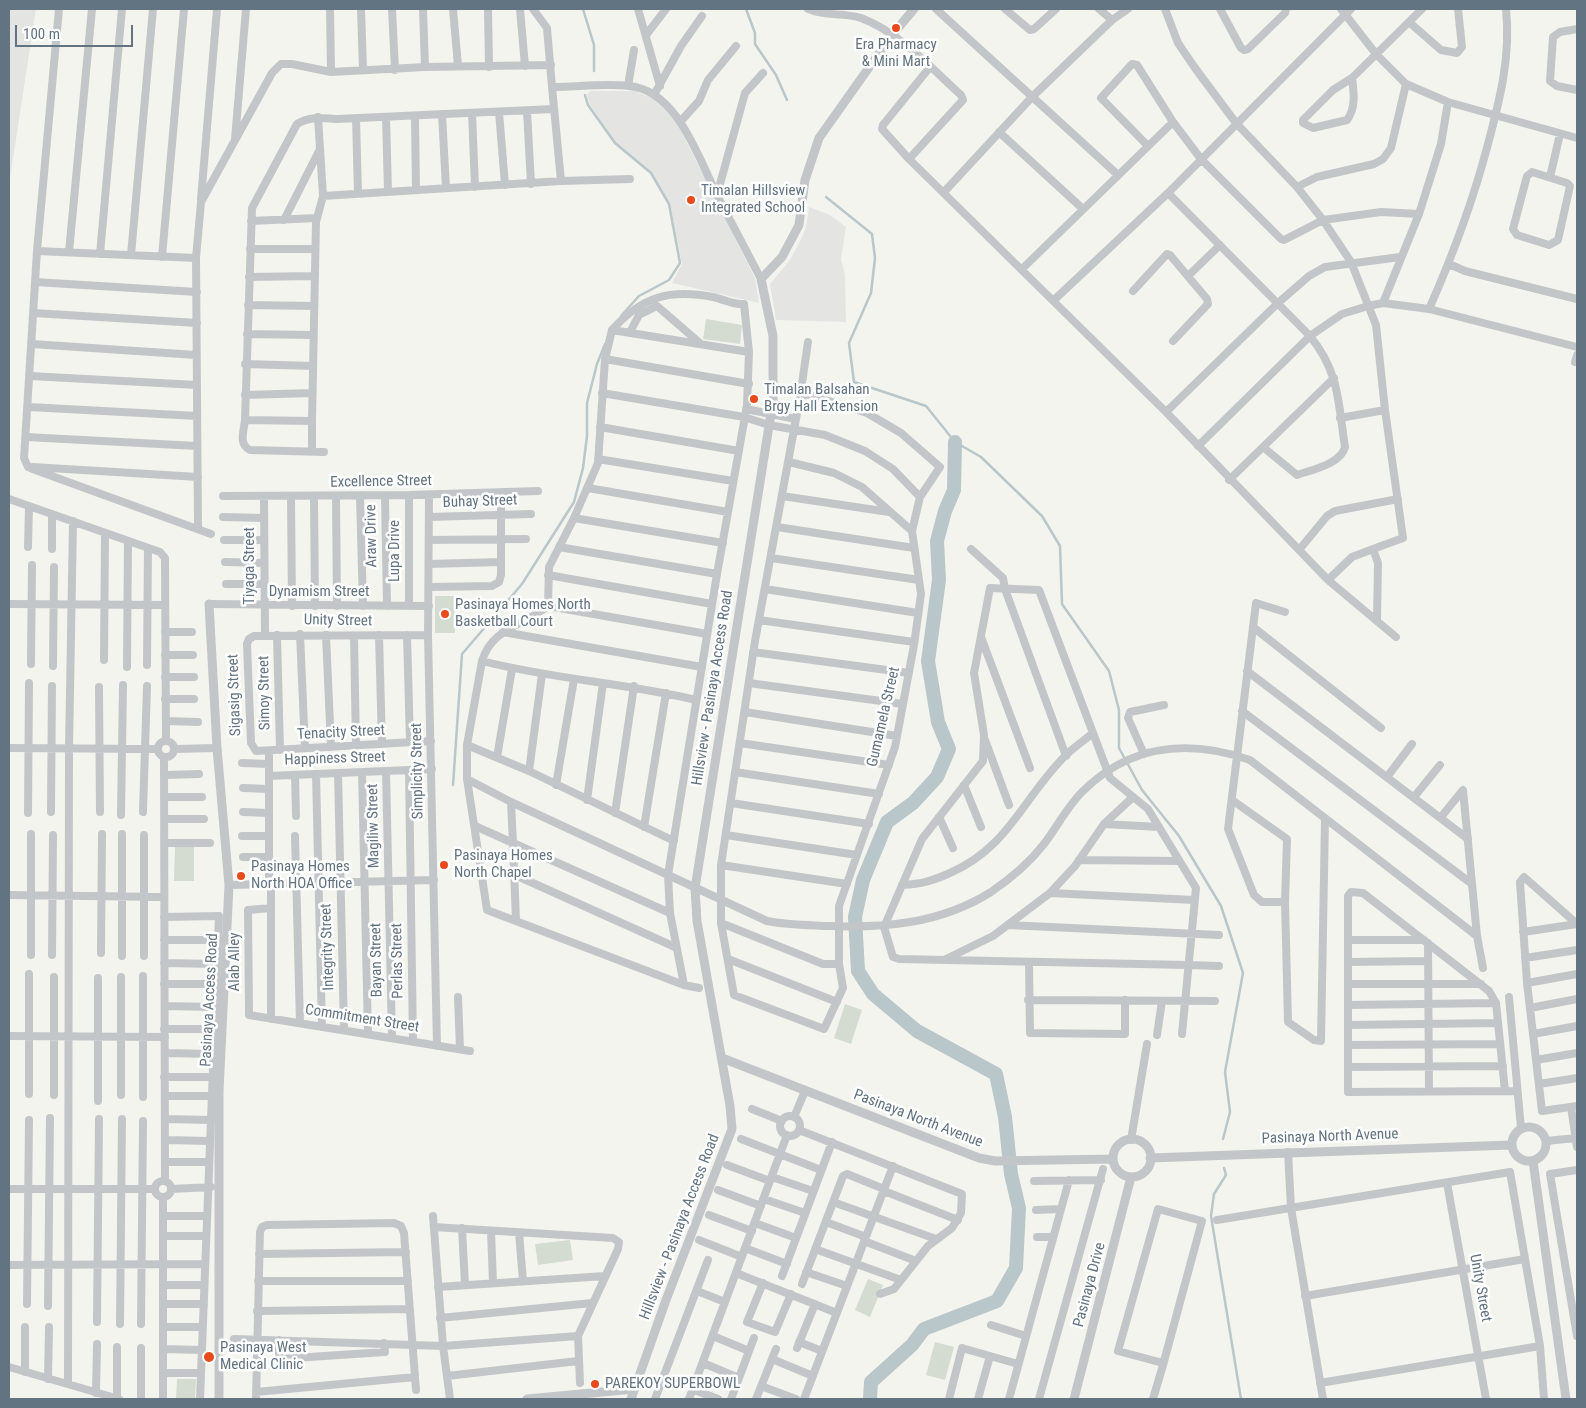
<!DOCTYPE html>
<html>
<head>
<meta charset="utf-8">
<style>
  body { margin:0 }
  #map { position:relative; width:1586px; height:1408px; overflow:hidden; background:#f4f4ef; font-family:"Roboto Condensed",sans-serif }
  canvas { display:block }
  .frame { position:absolute; inset:0; border:10px solid #627381; pointer-events:none }
  .scale { position:absolute; left:15px; top:25px; width:118px; height:22px; box-sizing:border-box; border:2px solid #627381; border-top:0; padding-left:6px; font-size:15px; line-height:18px; white-space:nowrap; color:#627381; -webkit-text-stroke:4px #fff; paint-order:stroke }
</style>
</head>
<body>
<div id="map">
<canvas width="1586" height="1408"></canvas>
<div class="frame"></div>
<div class="scale">100 m</div>
</div>
<script>
const ctx = document.querySelector('canvas').getContext('2d');
ctx.lineJoin = 'round';
function fillPath(path, color) { ctx.fillStyle = color; ctx.fill(path, 'evenodd'); }
function stroke(path, color, width, dash) { ctx.strokeStyle = color; ctx.lineWidth = width; ctx.lineCap = dash ? 'butt' : 'round'; ctx.setLineDash(dash || []); ctx.stroke(path); }
function write(font, color, halo, rows, align = 'center') {
  ctx.font = font + ' "Roboto Condensed",sans-serif'; ctx.lineWidth = 5; ctx.setLineDash([]); ctx.textBaseline = 'middle'; ctx.strokeStyle = halo; ctx.fillStyle = color; for (const [text, x, y, turn = 0] of rows) {
    ctx.save(); ctx.translate(x, y); ctx.rotate((+turn || 0) * Math.PI / 180); ctx.textAlign = isNaN(turn) ? turn : align; if (halo) ctx.strokeText(text, 0, 0); ctx.fillText(text, 0, 0); ctx.restore();
  }
}
fillPath(new Path2D(`
  M9,9h27l-27,176z
  M590,91h45l26,11 12,13 82,163 4,25 -87,-20 10,-19 -12,-61 -19,-30 -36,-31 -25,-37 -3,-10z
  M809,207l21,8 16,12 -5,32 4,16 1,47 -70,-2 -6,-36 20,-24 12,-23 4,-10z`), '#e4e5e3');
fillPath(new Path2D(`
  M706,319l36,6 -2,19 -37,-5z
  M435,596h19l1,37h-20z
  M175,847h19v34h-20z
  M845,1004l17,6 -11,34 -17,-6z
  M570,1240l3,20 -35,5 -3,-21z
  M868,1279l15,6 -13,32 -15,-7z
  M935,1342l19,5 -9,33 -19,-5z
  M177,1379h19l-1,20h-19z`), '#d4dbd0');
stroke(new Path2D(`
  M583,9l11,36v26
  M746,9l9,24v11l21,31 11,25
  M585,95l3,10 27,38 36,30 18,31 11,59 -11,17 -30,16 -18,20
  M826,197l46,37 3,24 -4,35 -22,50 5,39 72,24 29,36 26,15 61,59 18,30 2,58 47,67 10,39v38l23,42 37,46 42,70 22,67 -18,99 5,40 -7,27
  M453,785l9,-131 60,-70 52,-82 9,-34 4,-32v-33l10,-39 8,-20
  M1224,1168l2,7 -12,19 -3,22 30,183`), '#b9c6ca', 2.5);
stroke(new Path2D(`
  M870,1399l1,-17 41,-37 12,-16 73,-28 19,-33 3,-60 -8,-34 -6,-57 -9,-43 -79,-43 -44,-37 -15,-23 -3,-54 8,-37 24,-58 26,-19 24,-26 12,-28 -11,-27 -10,-61 11,-81 -2,-39 8,-30 9,-21 1,-48`), '#b9c6ca', 14);
stroke(new Path2D(`
  M59,9l-22,242 -13,207 4,9 10,4 173,63
  M330,9l1,63
  M361,9l2,61
  M392,9l3,61
  M423,9l2,58
  M453,9l5,57
  M488,9l1,58
  M520,9l5,57
  M533,9l14,19 5,59c25,0 52,-4 77,-1 48,4 69,71 88,109
  M638,9l22,77
  M808,9c17,8 35,3 53,9 38,14 70,50 100,77l2,5 -54,59
  M936,9l182,166
  M1005,9l25,21 4,-1 22,-20
  M1099,9l13,11
  M1165,9l13,34 17,25 41,55 61,64 26,33 28,42 25,63 9,85 18,128 -30,11
  M1220,9l21,39 3,2 4,-1 37,-36 1,-4
  M1341,9l35,45 30,30 42,18 129,36
  M1409,22l32,28 16,3 5,-6 -4,-38
  M1577,29l-17,3 -7,5 -3,44 7,5 20,4
  M646,35l20,-26
  M930,67l-47,58 -1,4 27,30 257,253 162,168 68,57
  M1352,78c2,15 4,30 -5,42l-34,8 -10,-5v-3l30,-30 19,-12 70,-69
  M628,86l6,-36
  M552,87l9,94 -238,15 -7,26 -4,199 -67,-1 7,-212 45,-84c13,-8 26,-6 40,-5l216,-10
  M654,95l27,-49 21,-30
  M527,111l4,73
  M499,112l6,73
  M472,113l3,74
  M442,114l4,74
  M415,116l1,74
  M318,117l5,79
  M386,117l2,74
  M356,118l2,75
  M680,122l19,-21 9,-21 28,-34
  M999,132l84,77
  M235,139l11,-130
  M1148,146l-47,-48 31,-34 5,1 36,57 28,37 80,80 3,1 39,-20 58,-8 38,2
  M1532,172l35,11 3,3 -12,54 -9,5 -32,-10 -4,-6 14,-53z
  M1550,177l10,-43
  M561,181l69,-2
  M1297,187l20,-10 57,-13 9,-5 8,-11 15,-64
  M944,192l88,-95 80,-77 16,-11
  M1168,193l142,143c30,37 28,67 35,111 -4,17 -34,23 -48,28l-34,-28
  M201,199l16,-190
  M284,220l36,-71
  M251,221l65,-3
  M250,249h65
  M37,251l159,7
  M69,252l23,-243
  M100,254l22,-245
  M131,255l22,-246
  M162,257l22,-248
  M1449,264l16,7 112,28
  M1022,269l151,-147
  M1188,276l32,-31
  M249,277l65,-1
  M761,279l-44,-84 28,-102 18,-20
  M35,282l162,10
  M1133,291l34,-37 3,1 37,44 1,5 -35,37
  M1054,300l114,-107 183,-184
  M1383,303l36,-89 22,-70 7,-42
  M248,305l66,1
  M1429,309c24,-54 44,-108 59,-165 12,-45 23,-88 18,-135
  M34,313l163,10
  M612,330c30,-34 58,-41 101,-33 10,2 20,8 31,7l5,48 -2,53 -30,169 -49,301 2,38 14,72
  M630,332l9,-17 18,-9 44,38
  M247,334l66,1
  M32,344l164,11
  M605,359l144,25
  M1575,362l2,-7
  M245,364l68,2
  M30,376l167,9
  M602,393l142,24 25,8 56,10 40,16 28,18 27,28
  M807,394l60,19 34,20 39,34 -20,30 -8,34 9,63 -7,51 -19,102 -56,159v58l4,24 -19,41 -90,-34 -13,-72v-58l34,-224 45,-244z
  M245,395l67,-2
  M800,397l8,-55
  M29,407l168,9
  M746,409l50,10
  M1166,412l112,-109 31,-27 16,-9 75,-10
  M1340,418l45,-8
  M245,420c-1,11 -7,24 5,30l74,2
  M312,421v30
  M600,427l139,24
  M26,437l171,9
  M1198,446l112,-110 32,-22 26,-8 15,-3 46,6 148,38
  M598,459l135,22
  M789,462l45,11 28,14 50,44
  M33,467l165,10
  M1229,480l105,-102
  M588,488l140,24
  M409,495v111
  M429,495l-1,140 9,411
  M223,496l186,-1 129,-4
  M336,496l1,110
  M360,496l3,110
  M385,496l2,110
  M782,496l107,16
  M264,497l1,139
  M291,497l1,109
  M314,497l1,109
  M9,499l151,53 5,6 1,183
  M223,517l41,1
  M429,517l102,-3
  M574,518l149,25
  M777,527l137,21
  M198,528l-2,-270 5,-56 71,-129 9,-9h11l39,8 94,-5 126,-2
  M224,540h40
  M429,540l97,-1
  M28,547l1,-41
  M559,547l158,27
  M52,549v-35
  M971,549l32,29 2,11 61,167
  M1299,550l28,-34 8,-5 63,-12
  M771,558l148,22
  M225,562l39,1
  M429,564l72,-2
  M548,575l164,29
  M1328,580l24,-23 21,-8 5,14 -1,57
  M226,584h38
  M429,587l63,-1 7,-4 2,-7v-82
  M765,589l153,24
  M9,604l156,1
  M209,604l220,2
  M548,606l159,28
  M759,620l155,22
  M1253,627l128,101
  M165,632h27
  M503,632l199,35
  M300,634l5,114
  M277,635l3,115
  M326,635l5,112
  M379,635l3,109
  M407,635l3,107
  M428,635l-174,1 -5,3 -2,5 4,99 5,8 175,-10
  M354,636l2,110
  M981,637l49,131
  M753,652l156,21
  M165,655h28
  M104,660l1,-127
  M482,661c10,-33 41,-35 66,-55l1,-39 25,-49 24,-55 7,-104 7,-29 137,22
  M31,664l1,-99
  M147,665l1,-117
  M53,666l1,-99
  M127,667l1,-126
  M1247,671l221,168
  M165,677h29
  M749,683l154,21
  M99,687l1,125
  M165,699h29
  M696,700c-71,-17 -144,-21 -214,-39l-15,84v34l20,131 197,75 15,3
  M1242,711l230,173
  M745,712l152,24
  M166,721l32,1
  M985,740l24,65
  M158 749a8 8 0 1 1 16 0a8 8 0 1 1-16 0Z
  M740,743l149,22
  M467,745l62,26 145,70
  M9,748l148,1
  M174,749l43,-1
  M1144,754l-16,-36 2,-6 34,-7
  M497,757l15,-88
  M164,758l1,423
  M242,763l27,1
  M409,770l4,272
  M386,771l6,267
  M529,771l13,-97
  M362,772l6,262
  M735,772l144,22
  M338,773l6,257
  M316,774l6,253
  M165,775l34,-1
  M295,775l1,41
  M269,776l163,-7
  M1387,777l25,-33
  M467,779l44,23 256,119c20,4 39,4 60,5 58,2 113,-2 164,-34 19,-13 39,-30 53,-48 13,-17 23,-37 38,-52 48,-48 107,-53 168,-32l227,176
  M556,785l18,-106
  M964,785l17,42
  M243,788l26,1
  M165,797h37
  M1414,797l26,-32
  M587,800l16,-117
  M1232,800l55,39 -2,63 3,120 26,18 7,1 4,-222
  M511,802l2,41 157,70
  M731,803l138,21
  M51,812l1,-126
  M143,812l4,-126
  M243,812l26,1
  M28,813l1,-130
  M615,813l19,-127
  M121,815l2,-130
  M939,817l14,31
  M1441,817l22,-27 14,146 6,32
  M166,819h38
  M1104,824l55,3
  M475,826l38,17 3,78
  M644,827l22,-134
  M726,835l131,20
  M242,836h27
  M295,836l5,187
  M166,843h44
  M243,857h26
  M1079,860l100,1
  M721,865l126,19
  M515,875l160,72
  M269,884v-133
  M229,885l205,-5
  M902,885c20,-1 30,-4 48,-12 59,-26 73,-75 115,-117 8,-8 18,-15 27,-22
  M1050,893l144,7
  M9,895l155,2
  M1285,902h-23l-8,-7 -26,-66 28,-226 29,9
  M271,908l-23,2 1,105 221,36
  M164,917l55,-1 -19,483
  M721,923l102,41h16
  M1577,924l-53,-47 -4,5 7,101 15,128 35,-5
  M1008,925l211,10
  M1523,932l54,-8
  M164,940h54
  M1348,940h76
  M1428,943l1,148
  M101,953l1,-119
  M31,955v-121
  M52,955l1,-120
  M122,956v-122
  M144,956v-121
  M1525,958l52,-8
  M728,959l109,43
  M946,959l47,-23 57,-43 25,-27 29,-42 29,-27
  M1029,962l1,71 95,1v-34
  M1348,962l79,-1
  M164,963l53,1
  M29,974v120
  M143,976v121
  M54,977v118
  M121,977v118
  M98,978v123
  M1527,983l50,-9
  M164,984h52
  M1348,984h133
  M458,997l2,52
  M1509,997l12,131
  M1028,1000l187,1
  M1348,1005l148,-2
  M165,1006l50,1
  M1530,1008l47,-9
  M271,1019v-135
  M1348,1025l150,-2
  M164,1029h50
  M1182,1034l14,-146 -48,-79 -38,-31 -71,-188 -49,-2 -16,85 10,62 -1,26 -61,78 -38,88 9,30 6,2 288,6 32,1
  M1533,1034l44,-8
  M1157,1035l5,-34
  M9,1036l156,1
  M1348,1045l152,-1
  M165,1053l48,1
  M1536,1060l41,-7
  M1348,1067l155,-1
  M164,1077h48
  M1539,1084l38,-6
  M1505,1091l-9,-88 -7,-12 -126,-98 -12,-1 -3,4v196l169,-1
  M165,1096h47
  M1571,1107l6,40
  M752,1109l30,12
  M780 1126a10 10 0 1 1 20 0a10 10 0 1 1-20 0Z
  M794,1117l11,-26
  M165,1119l46,1
  M799,1130l163,64 -1,19 -9,15 -24,18 -34,43 -14,5
  M741,1139l80,31
  M165,1140l45,1
  M1131,1140l16,-96
  M1546,1141l30,-3
  M1288,1152l3,56 32,191
  M165,1162h44
  M727,1165l43,16
  M1577,1170l-27,4 27,162
  M772,1177l41,14
  M155 1189a8 8 0 1 1 16 0a8 8 0 1 1-16 0Z
  M1034,1181l67,-1
  M1447,1183l39,216
  M9,1189h145
  M171,1189l40,-2
  M718,1190l43,16
  M884,1191l74,29
  M163,1197v202
  M764,1199l41,14
  M833,1202l103,37
  M1036,1210l25,-1
  M709,1215l43,16
  M163,1216h44
  M433,1216l10,130 7,53
  M1217,1220l293,-48 30,174 4,53
  M826,1222l40,15
  M755,1223l41,15
  M434,1227l179,11 6,4 -1,7 -40,87 2,47
  M462,1228l3,57
  M491,1231l2,52
  M519,1233l4,48
  M163,1236h43
  M1037,1237h16
  M699,1240l43,17
  M864,1241l52,20
  M745,1248l42,16
  M815,1249l86,31
  M259,1254l147,-2
  M9,1265l196,-1
  M806,1272l41,14
  M736,1273l101,40
  M782,1276l50,-134
  M258,1281h150
  M763,1283l-16,39 28,10 16,-38
  M802,1284l41,-108 4,-2 37,15
  M163,1285h41
  M438,1287l167,-11
  M697,1291l28,11
  M1305,1296l220,-37
  M27,1304l2,-184
  M163,1304h41
  M48,1306l2,-188
  M257,1311l153,-2
  M440,1318l152,-15
  M97,1322l2,-203
  M120,1324l2,-205
  M141,1324l2,-203
  M991,1325l35,11
  M163,1327h40
  M713,1336l36,15 -10,27
  M234,1339l209,7 135,-10
  M279,1340v19l106,-7 -1,-9
  M799,1342l23,9
  M797,1348l18,-44
  M163,1349l39,1
  M749,1351l5,-13
  M772,1359l4,-10
  M703,1363l36,15 -8,21
  M9,1367l110,32
  M25,1372v-45
  M163,1373h38
  M447,1376l131,-15
  M48,1379l1,-52
  M1320,1383l220,-37
  M68,1384l1,-635 4,-228
  M761,1386l35,13
  M692,1389l26,10
  M256,1392l159,-15
  M96,1393l1,-49
  M117,1399v-52
  M141,1399v-51
  M256,1399l4,-167 2,-5 5,-2 127,-2 7,3 3,7 12,157
  M655,1399l53,-139
  M689,1399l98,-264
  M756,1399l16,-40 41,17
  M804,1399l89,-233
  M949,1399l13,-51 56,16
  M978,1399l12,-43
  M1009,1399l60,-219
  M1039,1399l64,-230
  M1153,1399l10,-34 39,-144 -44,-12 -40,142 45,12`), '#c3c6c9', 8);
stroke(new Path2D(`
  M209,604l8,144 12,137 -10,206v308
  M722,1058l257,100 16,3 118,-2
  M1512 1144a17 17 0 1 1 34 0a17 17 0 1 1-34 0Z
  M1113 1158a19 19 0 1 1 38 0a19 19 0 1 1-38 0Z
  M1150,1158l361,-13
  M1533,1161l33,238
  M527,1399l108,-10
  M631,1399l35,-99 66,-171 -2,-23 -33,-185 -2,-33 78,-487v-65l-12,-57 21,-22 17,-32 6,-45 14,-42 73,-103 22,-26
  M1074,1399l57,-222`), '#c3c6c9', 9);
for (const [x, y, r, color] of [
  [896,28,5,"#e74b1c"],
  [691,200,5,"#e74b1c"],
  [754,399,5,"#e74b1c"],
  [445,614,5,"#e74b1c"],
  [444,865,5,"#e74b1c"],
  [241,876,5,"#e74b1c"],
  [209,1357,6,"#e74b1c"],
  [595,1384,5,"#e74b1c"]
]) { const dot = new Path2D(); dot.arc(x, y, r, 0, 2 * Math.PI); ctx.fillStyle = color; ctx.fill(dot); stroke(dot, '#fff', 2); }
write('15px', '#627381', '#fff', [
  ["Era Pharmacy",896,45,"center"],
  ["& Mini Mart",896,62,"center"],
  ["Timalan Hillsview",701,191],
  ["Integrated School",701,208],
  ["Timalan Balsahan",764,390],
  ["Brgy Hall Extension",764,407],
  ["Pasinaya Homes North",455,605],
  ["Basketball Court",455,622],
  ["Pasinaya Homes",454,856],
  ["North Chapel",454,873],
  ["Pasinaya Homes",251,867],
  ["North HOA Office",251,884],
  ["Pasinaya West",220,1348],
  ["Medical Clinic",220,1365],
  ["PAREKOY SUPERBOWL",605,1384]
], 'left');
write('15px', '#627381', '#fff', [
  ["Excellence Street",381,482,-1],
  ["Buhay Street",480,502,-2],
  ["Araw Drive",372,536,-91],
  ["Lupa Drive",395,551,-90],
  ["Tiyaga Street",250,566,-90],
  ["Dynamism Street",319,592],
  ["Unity Street",338,621,1],
  ["Hillsview - Pasinaya Access Road",713,688,-81],
  ["Simoy Street",265,693,-91],
  ["Sigasig Street",235,695,-92],
  ["Gumamela Street",884,717,-77],
  ["Tenacity Street",341,733,-3],
  ["Happiness Street",335,759,-2],
  ["Simplicity Street",418,771,-91],
  ["Magiliw Street",374,826,-91],
  ["Integrity Street",328,947,-92],
  ["Bayan Street",377,960,-91],
  ["Perlas Street",398,961,-91],
  ["Alab Alley",235,962,-90],
  ["Pasinaya Access Road",210,1000,-87],
  ["Commitment Street",362,1019,9],
  ["Pasinaya North Avenue",918,1119,21],
  ["Pasinaya North Avenue",1330,1137,-2],
  ["Hillsview - Pasinaya Access Road",680,1227,-69],
  ["Pasinaya Drive",1090,1285,-75],
  ["Unity Street",1480,1288,80]
]);
</script>
</body>
</html>
